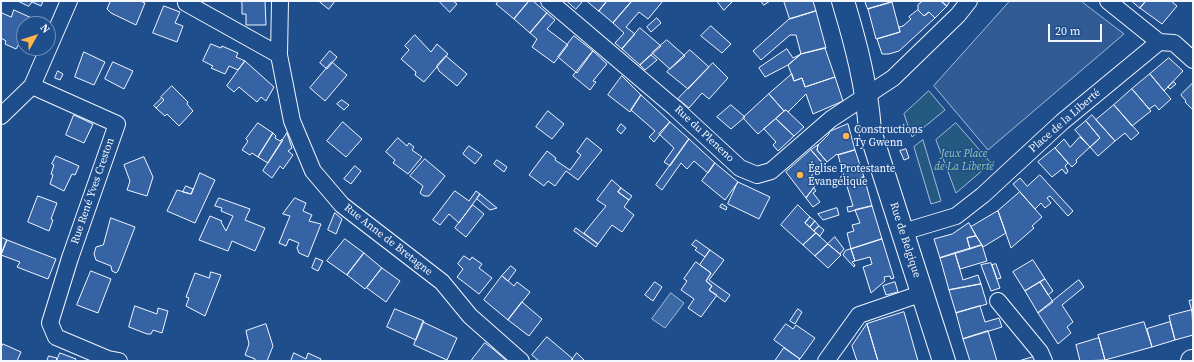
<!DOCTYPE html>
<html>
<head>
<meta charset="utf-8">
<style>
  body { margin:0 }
  #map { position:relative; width:1194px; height:362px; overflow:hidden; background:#1f4e8c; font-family:"Source Serif 4",serif }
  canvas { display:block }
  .frame { position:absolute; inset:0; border:2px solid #f2f6ff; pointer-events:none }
  .north { position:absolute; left:16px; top:16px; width:40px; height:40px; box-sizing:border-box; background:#1f4e8c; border:1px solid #7391ba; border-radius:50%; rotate:51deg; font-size:11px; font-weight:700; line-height:16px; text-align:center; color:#f2f6ff }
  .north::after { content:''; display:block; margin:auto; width:14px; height:18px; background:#ffb74d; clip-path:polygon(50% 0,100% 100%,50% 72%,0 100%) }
  .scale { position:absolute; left:1048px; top:24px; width:54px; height:18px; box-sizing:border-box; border:2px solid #f2f6ff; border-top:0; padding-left:5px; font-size:12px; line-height:14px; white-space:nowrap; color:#f2f6ff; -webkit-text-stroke:3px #1f4e8c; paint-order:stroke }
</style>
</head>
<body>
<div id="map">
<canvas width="1194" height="362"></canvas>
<div class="frame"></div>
<div class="north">N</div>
<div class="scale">20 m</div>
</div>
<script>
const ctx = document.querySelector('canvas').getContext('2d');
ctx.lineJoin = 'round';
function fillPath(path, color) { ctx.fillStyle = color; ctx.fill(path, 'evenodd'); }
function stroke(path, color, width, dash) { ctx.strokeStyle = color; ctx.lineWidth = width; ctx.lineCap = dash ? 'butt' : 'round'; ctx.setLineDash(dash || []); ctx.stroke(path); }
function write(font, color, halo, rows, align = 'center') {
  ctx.font = font + ' "Source Serif 4",serif'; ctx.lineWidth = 3; ctx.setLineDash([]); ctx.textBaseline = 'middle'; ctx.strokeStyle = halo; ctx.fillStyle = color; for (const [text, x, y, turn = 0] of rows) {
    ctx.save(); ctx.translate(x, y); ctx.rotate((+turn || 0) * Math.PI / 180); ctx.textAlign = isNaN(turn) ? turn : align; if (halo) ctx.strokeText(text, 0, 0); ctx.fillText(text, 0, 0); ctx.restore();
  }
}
const green = new Path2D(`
  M929,91l16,19 -33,27 -8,-23z
  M956,123l35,40 -35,30 -20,-53z
  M923,140l18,61 -10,3 -17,-57z`);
fillPath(green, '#245a82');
stroke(green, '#a8bbd7', 1);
const parking = new Path2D(`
  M1010,1h71l43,33 -136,116 -54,-64z`);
fillPath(parking, '#305b95');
stroke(parking, '#a8bbd7', 1);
const water = new Path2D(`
  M671,293l13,10 -19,25 -13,-9z`);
fillPath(water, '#3b69a3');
stroke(water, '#a8bbd7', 1);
const building = new Path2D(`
  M18,1h25l-2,5 -9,-4 -3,4z
  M118,1h22l5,2 -9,22 -25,-12 -4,-4 3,-7z
  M240,1h25l1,24h-20v-11h-4v-11z
  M319,1h16l-6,8z
  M439,1h14l4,3 -7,8z
  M529,1l-15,18 -18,-15 2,-3z
  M529,1h4l14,12 -17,20 -16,-14z
  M567,1h16l-7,8z
  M587,1h20l-8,10z
  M607,1h25l-19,22 -14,-12z
  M632,1h31l-15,18 -9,-7 -13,15 9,7 -13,15 -7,-6 9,-10 -11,-10z
  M717,1h14l1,1 -8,8z
  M761,1h9l-6,4z
  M784,1h29l3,10 -26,8z
  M865,1h26l1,1 -24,7z
  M923,1h18l6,5 -12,12 -6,-6 -5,4 -6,-6v-5z
  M941,1h9l-3,5z
  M1132,1h14l-6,7z
  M1146,1h25l6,5 -15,18 -22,-16z
  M892,2l8,30 -24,7 -8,-30z
  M164,6l16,6 -5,11 8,3 -6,16 -24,-9z
  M14,10l22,10 -1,4h-11v12l-8,13 -11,-5 1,-3 -5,-3v-23l1,-2 9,4z
  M918,10l6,6 5,-4 6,6 -36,33 -10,3h-7l-5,-15 23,-7 -1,-5 4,-1 8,-7 -2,-2z
  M816,11l10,37 -25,6 -5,-19h-6l-29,25 -8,-9 36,-32z
  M547,13l8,7 -8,9 21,16 -14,18 -22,-16 5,-8 -7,-6z
  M657,18l4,5 -10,9 -4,-5z
  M711,26l20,18 -9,9 -21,-17z
  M640,28l21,18 -21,19 -18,-16z
  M415,35l16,17 6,-8 11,10 -24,28 -9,-7 1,-3 -15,-13 8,-9 -4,-4z
  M574,36l19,15 -16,22 -19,-16z
  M667,40l18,16 -15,13 -18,-16z
  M211,44l10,4 1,-2 16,7 -2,4 9,4 -7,9 -9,-4 -4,8 -14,-6 2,-2 -10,-5z
  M825,48l10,29 -30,10 -3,-9 -8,3 -6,-16 13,-11z
  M787,49l6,9 8,-4 -13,11 -23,12 -6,-9z
  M690,50l19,17 -21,22 -21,-17z
  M330,51l7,6 -10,12 -7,-6z
  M593,51l14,13 -14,17 3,1 -6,8 -17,-14z
  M84,52l21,10 -11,23 -19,-8z
  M651,55l6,5 -12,10 -5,-5z
  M446,56l21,18 -10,12 -18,-15 -2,-5z
  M1169,58l14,13 -19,20 -14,-17z
  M245,61l29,26 -8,14 -5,-4 -4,5 -18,-15 -5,5 -7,-6z
  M113,62l20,9 -9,18 -19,-10z
  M332,62l15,13 -22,26 -15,-13z
  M713,63l15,15 -19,21 -7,-6 -13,15 -11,-9z
  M58,71l5,3 -3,6 -5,-2z
  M792,74l2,7 8,-3 3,9 30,-10 8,24 -30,13 -7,-20 -18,18 -2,-2 -2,1 -15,-17z
  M1150,74l21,25 -12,11 -4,-5 -6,4 -17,-20z
  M622,76l19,19 -11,17 -22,-17z
  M1174,82l2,2 -6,5 -2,-2z
  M1193,83v27l-8,-8 1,-1 -5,-6z
  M172,86l16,16 -1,2 6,7 -14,15 -12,-12 -2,2 -9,-8 8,-8 -3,-3z
  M1132,89l19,22 -19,15 -18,-21z
  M769,94l15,17 -26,23 -15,-16z
  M641,95l29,27 -16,20 -5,-5 6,-6 -24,-21z
  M162,98l2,2 -8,8 -2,-2z
  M342,100l7,5 -5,5 -7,-6z
  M731,105l14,12 -14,12 -14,-12z
  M1114,105l25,28 -8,7 -6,-7 -10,8 -19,-21z
  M786,110l18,17 -10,9 -18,-17z
  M548,111l16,13 -12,15 -16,-12z
  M74,115l19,9 -9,19 -18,-8z
  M1092,115l23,26 -17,15 -8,-9 10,-9 -14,-17z
  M776,119l18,17 -16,15 -5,-6 3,-3 -12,-13z
  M1086,121l14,17 -10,9 -15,-17z
  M343,122l19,17 -16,18 -19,-16z
  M670,122l19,17 -19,27 -6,-4 10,-14 -15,-14z
  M258,123l15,10 -15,24 -6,-4 -2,2 -8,-5 6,-9 -2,-2z
  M621,124l5,4 -5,6 -4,-4z
  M848,124l7,26 -17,5 -1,-1 -10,8 -10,-12 1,-5 11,-11v-2z
  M273,133l3,3 -1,2 5,3 2,-2 1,1 -15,23 -10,-6z
  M287,133l5,15 -4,3 5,4 -10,14 -3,-3 -8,12 -9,-7z
  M1080,137l10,10 -14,13 1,2 -5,5 -17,-19 9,-9 6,8z
  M398,138l9,8 2,-3 5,4 -2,3 10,7 -14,17 -15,-11 2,-3 -9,-8z
  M587,138l15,12 -24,30 -12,-9 -11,15 -7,-5 -4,5 -15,-11 18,-24 9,7 -1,2 15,10 11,-15 -4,-3z
  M689,139l26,24 -7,10 -14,-12 -7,8 -6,-6 -19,27 -6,-5z
  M818,145l-1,5 10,12 -3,3 -13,-15z
  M469,146l13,9 -7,9 -12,-10z
  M1055,148l13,15 -3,3 3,5 -2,3 -4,-5 -10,8 -14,-15z
  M906,149l3,9 -5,2 -4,-9z
  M811,150l13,15 -15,12 6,9 -9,12 -20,-26z
  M855,150l9,27 -18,6 -8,-28z
  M56,156l23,10 -4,9 -3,-1 -8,17 -14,-7 3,-9 -2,-1 3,-9 -2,-1z
  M144,157l9,20 -6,19 -20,-6 3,-9 -6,-16z
  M425,159l20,17 -16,20h-5l-4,-3 3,-7 -13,-10z
  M497,160l10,7 -3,5 -10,-8z
  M715,163l23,19 -13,18 -23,-19z
  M355,166l6,5 -10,13 -7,-5z
  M200,173l15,7 -20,43 -28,-12 10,-21 14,4z
  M1040,175l33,36 -5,5 -18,-20 -3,2 4,5 -6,5 -4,-5 -6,6 -22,-25 7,-6 7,8z
  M864,177l8,29 -24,6 -1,-5 6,-1 -7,-23z
  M612,180l9,8 -3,4 11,8 -5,7 10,8 -12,17 -10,-7 -14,19 -14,-11 22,-27 -9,-6z
  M738,182l32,15 -11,22 -31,-15z
  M186,186l7,3 -2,5 -8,-2z
  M621,188l11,8 -3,4 -11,-8z
  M814,188l2,3 -3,2 7,9 -7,5 -7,-9z
  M455,191l14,10 7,-10 4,3 -21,29 -10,-9 -9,11 -7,-5z
  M1020,192l22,25 -10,9 2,2 -23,20 -13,-37z
  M480,194l17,14 -7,2 -13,-11z
  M38,196l19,7 -6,16 2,1 -4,11 -21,-9z
  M219,198l31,11 -5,11 20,8 -10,23 -23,-10 -4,10 -29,-11 11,-24 12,5 -1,1 5,9 7,-15 -12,-5 1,-3 -7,-2z
  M295,198l11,5 -3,8 9,4 -3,6 12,3 -13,33 -9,-4 -2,-5 2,-5 -10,-4 -3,7 -7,-3 11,-27 -7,-2z
  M722,204l5,3 -1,3 -6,-3z
  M473,205l11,9 -18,23 -11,-9z
  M798,205l12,12 -5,6 11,10 -13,12 -22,-20z
  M872,206l10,33 -31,10 -4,-16 7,-2 -2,-6 8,-2 -5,-13z
  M837,208l2,7 -16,5 -5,-6z
  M998,211l8,22 -23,14 -12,-20z
  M335,213l7,6 -6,15 -8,-4z
  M810,217l5,4 -5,6 -5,-4z
  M111,218l24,9 -17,44 -2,2 -4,-2 -1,-5 -15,-6 -2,-6 2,-7 7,-2z
  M815,221l4,5 -5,5 -4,-4z
  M969,223l7,13 -9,2 3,11 -30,9 -6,-19 18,-5z
  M819,226l5,4 -4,6 -6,-5z
  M576,228l22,16 -2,3 -22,-16z
  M816,233l12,11 -13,12 -12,-11z
  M976,236l6,9 -12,4 -3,-11z
  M1,237l6,3 -6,15z
  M835,237l9,12 -4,5 -12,-10z
  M345,239l19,14 -17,22 -20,-14z
  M882,239l12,39 -3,1 -1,-3 -6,1 1,4 -14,12 -8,-26 9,-3 -2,-7 -15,4 -4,-12z
  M7,240l49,19 -8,20 -31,-12 3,-5 -19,-7z
  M696,240l14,10 -5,7 -10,-7 2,-2 -5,-3z
  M828,244l13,11 -13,13 -13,-12z
  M982,245l5,16 -27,8 -5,-16z
  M851,249l4,12 -3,1 3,3 -1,2 -11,-12 2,-4z
  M710,250l14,10 -15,20 21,15 -5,7 -16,-12 3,-4 -6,-5 5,-8 -11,-8z
  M364,253l18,15 -17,21 -18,-14z
  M955,253l8,27 15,-5 3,9 -32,6 -9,-32z
  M464,256l6,4 2,-3 10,7 -3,4 13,10 -13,16 -22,-17 6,-8 -5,-5z
  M316,258l7,3 -5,10 -6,-3z
  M1033,260l12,19 -20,12 -12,-19z
  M696,262l15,11 -5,8 6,5 -3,4 8,5 -16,22 -13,-9 6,-9 -13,-9 6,-9 -3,-2z
  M991,263l9,25 -9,3 -10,-26z
  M996,264l5,14 -4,1 -5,-14z
  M511,266l5,4 -8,11 -6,-5z
  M382,268l18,13 -14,21 -19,-14z
  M91,271l20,8 -13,34 -21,-8z
  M211,272l10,3 -16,41 -19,-10 3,-8 -3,-1 9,-24 14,5z
  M502,276l12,10 3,-4 13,10 -22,28 -24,-20z
  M1045,279l8,12 -5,4 -8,-13z
  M1079,280l5,7 -22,18 11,17 -6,5 4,6 -13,11 -20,-31z
  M655,282l7,5 -9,14 -8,-6z
  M895,282l3,10 -12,3 -3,-9z
  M1040,282l13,20 -15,11 -13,-22z
  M981,284l6,20 -31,9 -7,-23z
  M1193,300v15l-4,-14z
  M522,302l20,17 -13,17 -21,-16z
  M135,306l22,8 1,-6 10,3 -6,22 -9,-3 -2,4h-4l-18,-7z
  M980,306l5,16 14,-4 3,9 -39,12 -7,-26z
  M395,309l29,12 -8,19 -29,-13z
  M798,309l4,3 -7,12 -5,-3z
  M1192,310l1,25 -18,5 -6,-24z
  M904,312l14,49h-40l-11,-37z
  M423,322l34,16 -10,22 -33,-15z
  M1144,322l8,25 -47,13 -7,-25z
  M1170,322l5,18 -23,7 -5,-18z
  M266,324l7,22 -6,15h-12v-2l-10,-4 4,-11 -3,-13z
  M786,324l7,5 3,-4 19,13 -15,21 -26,-19z
  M867,324l11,37h-21l-5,-15z
  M988,331l9,30h-27l-7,-22z
  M547,337l26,22 -2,2h-32l-7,-6z
  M1099,338l6,22 -25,1 -4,-16z
  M485,343l8,6 14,12h-36z
  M3,344l18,8 -4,9h-16v-13z
  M784,348l16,11 -2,2h-23z
  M60,353l16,6 -1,2h-18z
  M294,353l12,6 2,-6 13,6 -1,2h-29z
  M577,353l8,8h-14z
  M49,356l8,2 -1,3h-9z
  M1033,357l3,4h-17z`);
fillPath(building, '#3563a3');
stroke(building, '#f2f6ff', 1);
const street = new Path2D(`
  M280,1l-1,54 13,66 21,50 29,34 100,77 28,34 51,45
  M549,1l126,107 65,60 17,7 14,-4 60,-52 62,-41 65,-63 11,-14
  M1108,1l51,41
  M186,3l93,52
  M1159,42l15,1 19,17
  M32,86l85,38 -47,134 -20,65 6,14 52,22 11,2
  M1,116l31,-30 37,-85
  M913,229l43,-13 27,-21 79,-73 97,-80
  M998,301l42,51 4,9
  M826,361l33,-46 64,-22`);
const secondary = new Path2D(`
  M843,1c13,43 24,85 27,130l74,230
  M1192,361h1`);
stroke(street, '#f2f6ff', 18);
stroke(secondary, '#f2f6ff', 24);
stroke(street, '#1f4e8c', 16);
stroke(secondary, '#1f4e8c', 22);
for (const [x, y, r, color] of [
  [846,136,4,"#ffb74d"],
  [800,175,4,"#ffb74d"]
]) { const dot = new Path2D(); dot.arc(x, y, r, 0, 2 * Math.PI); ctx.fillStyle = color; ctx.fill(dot); stroke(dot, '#1f4e8c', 1.5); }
write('11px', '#f2f6ff', '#1f4e8c', [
  ["Place de la Liberté",1065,121,-41],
  ["Rue du Pleneno",704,134,43],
  ["Rue René Yves Creston",93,191,-71],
  ["Rue Anne de Bretagne",388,240,38],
  ["Rue de Belgique",905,240,72]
]);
write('11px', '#f2f6ff', '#1f4e8c', [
  ["Constructions",854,130],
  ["Ty Gwenn",854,143],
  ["Église Protestante",808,169],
  ["Évangélique",808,182]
], 'left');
write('italic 11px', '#97c8a6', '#1f4e8c', [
  ["Jeux Place",964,154],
  ["de La Liberté",964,167]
]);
</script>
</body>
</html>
